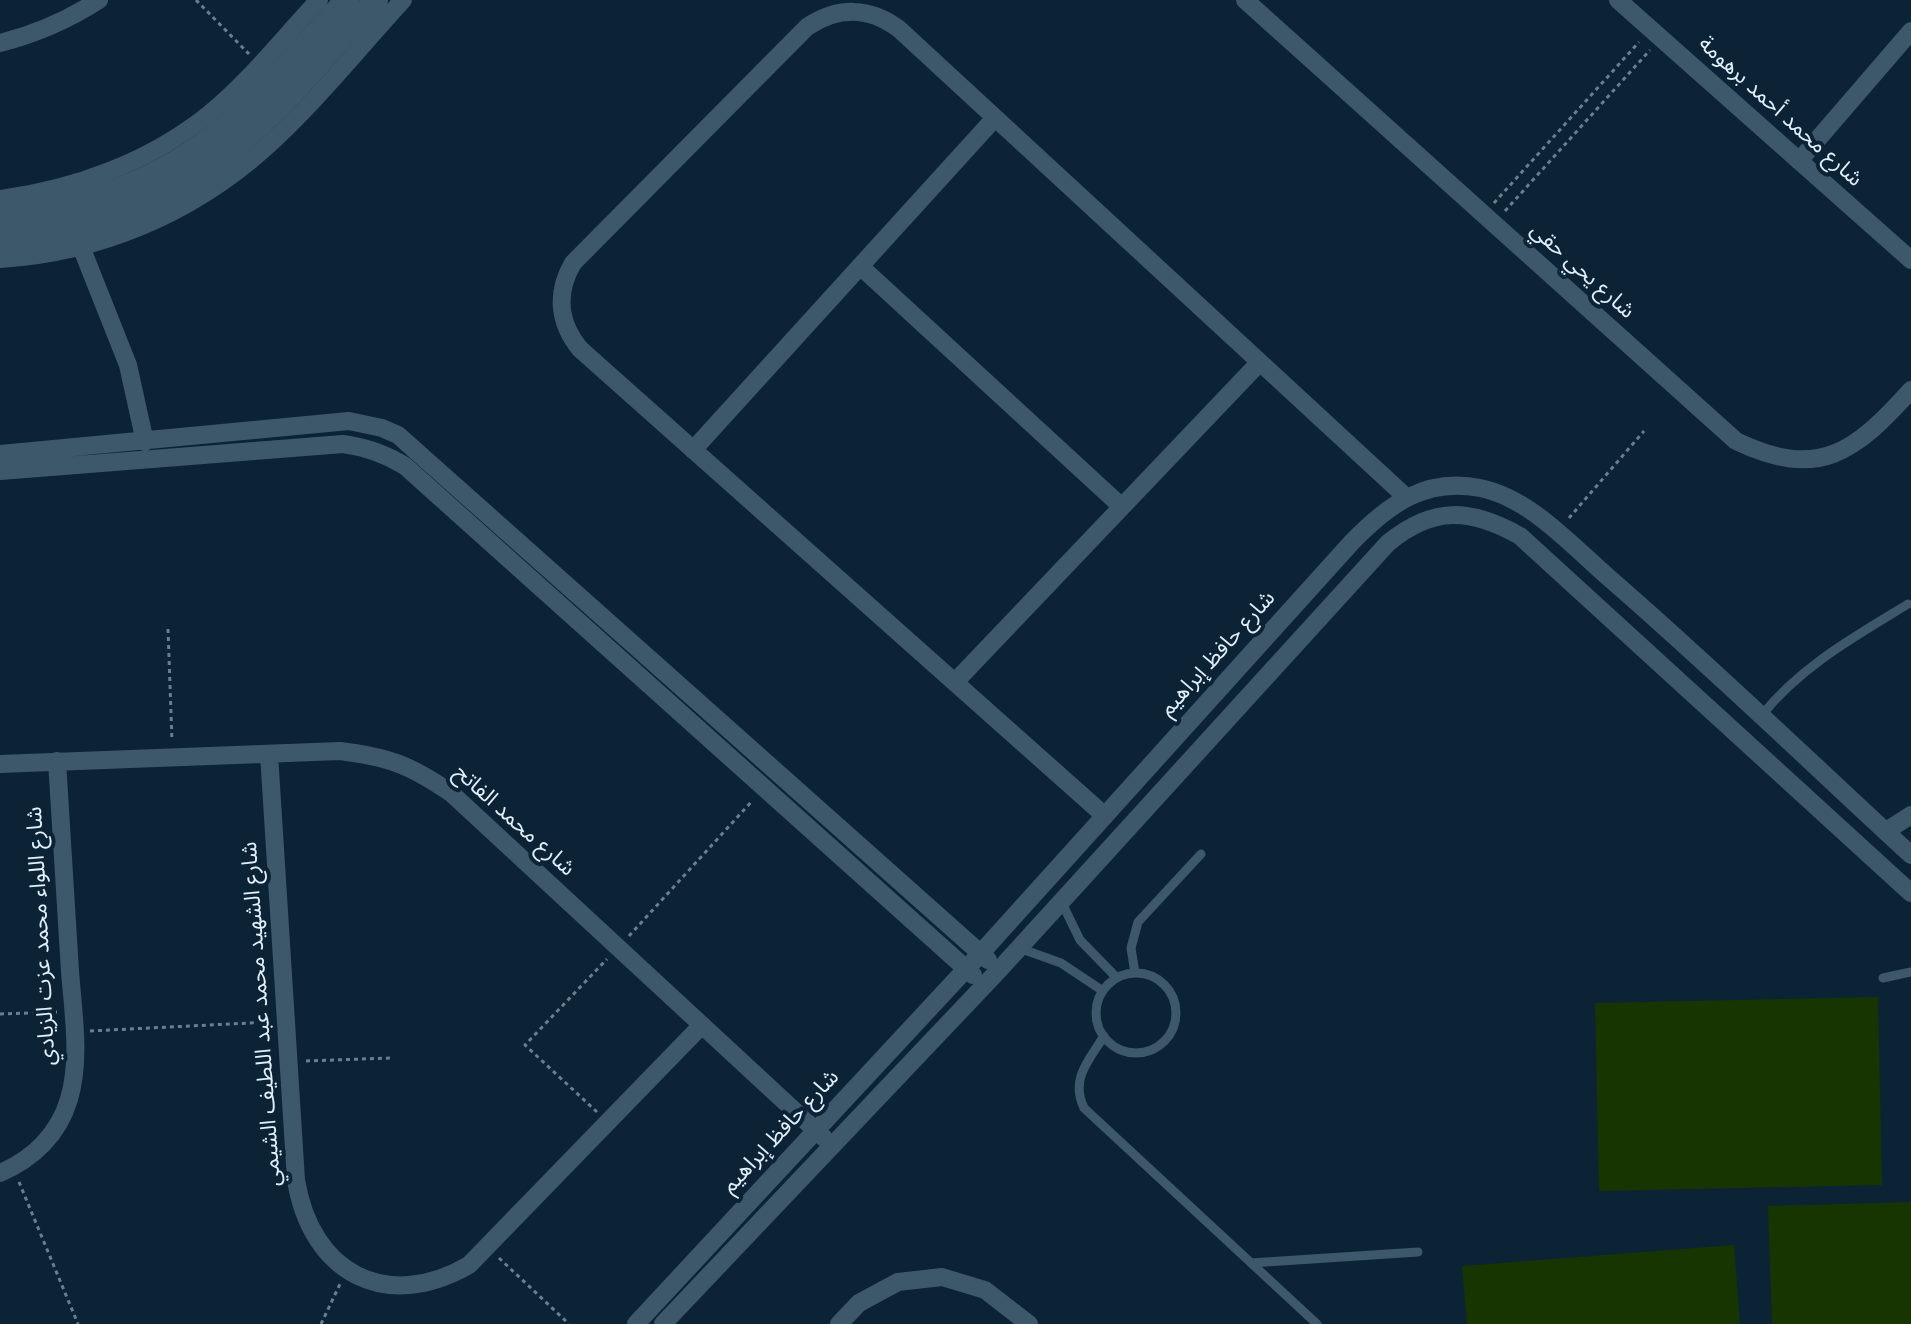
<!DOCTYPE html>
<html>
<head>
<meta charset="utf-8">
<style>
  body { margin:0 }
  canvas { display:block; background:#0b2335 }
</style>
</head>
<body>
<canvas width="1911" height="1324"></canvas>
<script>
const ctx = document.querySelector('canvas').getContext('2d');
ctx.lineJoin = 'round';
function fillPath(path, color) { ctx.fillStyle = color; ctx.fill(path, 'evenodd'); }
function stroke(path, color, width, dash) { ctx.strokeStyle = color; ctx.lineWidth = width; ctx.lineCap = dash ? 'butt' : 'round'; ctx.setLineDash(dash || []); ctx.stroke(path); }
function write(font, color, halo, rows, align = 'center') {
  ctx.font = font + ' "DM Sans","Noto Sans Arabic",sans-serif'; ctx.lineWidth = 8; ctx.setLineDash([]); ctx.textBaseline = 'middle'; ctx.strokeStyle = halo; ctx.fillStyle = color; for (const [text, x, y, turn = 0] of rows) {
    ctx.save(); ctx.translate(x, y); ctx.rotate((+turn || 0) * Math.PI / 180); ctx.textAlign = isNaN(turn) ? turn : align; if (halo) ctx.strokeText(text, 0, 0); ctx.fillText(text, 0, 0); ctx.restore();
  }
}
fillPath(new Path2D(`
  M1878,997l4,188 -283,6 -4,-188z
  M1911,1202v122h-139l-4,-118z
  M1734,1245l6,79h-273l-5,-58z`), '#163500');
stroke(new Path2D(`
  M196,0l53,54
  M1494,203l145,-161
  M1505,211l145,-161
  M1569,518l75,-87
  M168,629l4,112
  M629,936l124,-136
  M0,1014l57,-2
  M90,1031l180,-9
  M306,1061l84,-3
  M597,1112l-72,-67 82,-86
  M19,1182l59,142
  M499,1258l70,66
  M321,1324l19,-40`), '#6a7e8e', 3, [4, 4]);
stroke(new Path2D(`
  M1761,716c40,-50 93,-79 147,-112
  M1061,901l19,39 37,38
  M1019,948l42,15 42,28
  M1135,973l-4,-25 7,-26 63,-68
  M1096 1013a40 40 0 1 1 80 0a40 40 0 1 1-80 0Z
  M1883,978l28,-6
  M1104,1036c-15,24 -34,43 -20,72l233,216
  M1251,1263l167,-11`), '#3d576b', 9);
stroke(new Path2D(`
  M1245,0l491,441c83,40 119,11 175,-51
  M1618,0l293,260
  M0,43c36,-9 68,-23 99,-43
  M1799,161l112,-130
  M0,199c75,-10 149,-37 208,-84 41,-33 75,-77 111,-115
  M78,239l50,126 17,77
  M0,259c99,-6 191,-45 265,-111 50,-45 93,-99 138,-148
  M860,266l262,241
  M693,450l301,-331
  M0,454l349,-33 33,7 16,7 590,525
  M0,471l343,-27c23,3 41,9 62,22l568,509
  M955,682l304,-319
  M269,754l27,426c15,93 90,133 173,85l233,-240
  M0,764l340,-13c49,6 70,14 111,42l373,345
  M1105,816l-525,-467c-22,-27 -24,-57 -7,-86l234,-236c31,-21 63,-20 92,2l507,468
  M1886,831l25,-16
  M0,1173c33,-14 59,-39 69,-74 12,-40 4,-87 1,-128 -4,-70 -9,-140 -13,-210
  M636,1324l344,-370 372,-412c36,-37 73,-65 128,-54 50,10 91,57 128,89 104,90 202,185 303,278
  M663,1324l336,-354 389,-427c45,-37 82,-35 132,-7l391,357
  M839,1324l20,-21 39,-21 44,-5 43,13 44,34`), '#3d576b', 18);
stroke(new Path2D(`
  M0,218c80,-9 162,-37 224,-90 44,-39 83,-85 123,-128
  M0,242c74,-10 144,-31 206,-73 65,-45 116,-111 170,-169`), '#3d576b', 24);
write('22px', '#e0effb', '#0b2335', [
  ["شارع محمد أحمد برهومة",1780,112,42],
  ["شارع يحي حقي",1582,271,42],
  ["شارع حافظ إبراهيم",1218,654,-48],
  ["شارع محمد الفاتح",514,821,42],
  ["شارع اللواء محمد عزت الزيادي",42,936,-93],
  ["شارع الشهيد محمد عبد اللطيف الشيمي",262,1014,-94],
  ["شارع حافظ إبراهيم",781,1132,-47]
]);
</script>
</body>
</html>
